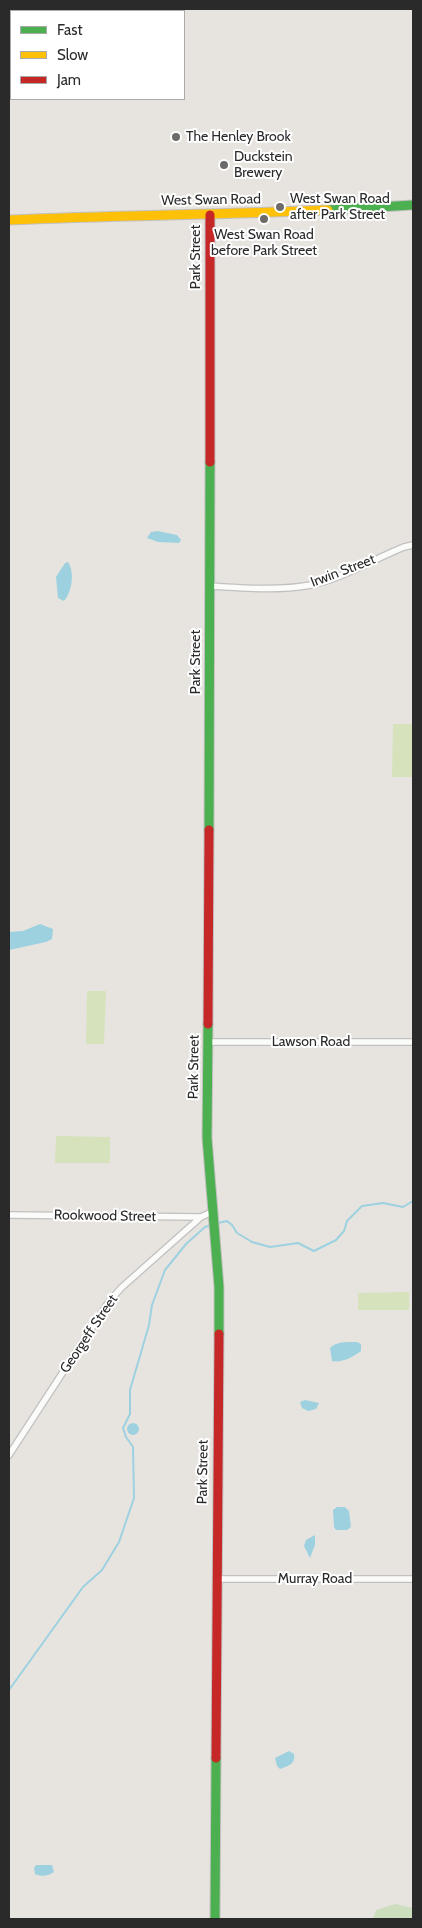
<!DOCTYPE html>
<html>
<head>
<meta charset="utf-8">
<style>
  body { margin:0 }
  #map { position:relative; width:422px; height:1928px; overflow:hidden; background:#e7e4e0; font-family:Cabin,sans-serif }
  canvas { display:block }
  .frame { position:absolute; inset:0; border:10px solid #2a2a2a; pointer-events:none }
  .legend { position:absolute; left:10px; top:10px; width:175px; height:90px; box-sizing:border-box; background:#fff; border:1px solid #aaa; margin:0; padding:6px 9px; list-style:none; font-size:15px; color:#2a2a2a }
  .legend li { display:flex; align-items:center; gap:10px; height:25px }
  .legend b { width:25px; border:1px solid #aaa }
</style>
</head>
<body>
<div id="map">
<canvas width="422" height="1928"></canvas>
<div class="frame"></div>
<ul class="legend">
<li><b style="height:6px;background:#4caf50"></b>Fast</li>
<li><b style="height:6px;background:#ffc107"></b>Slow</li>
<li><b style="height:6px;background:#c62828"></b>Jam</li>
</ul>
</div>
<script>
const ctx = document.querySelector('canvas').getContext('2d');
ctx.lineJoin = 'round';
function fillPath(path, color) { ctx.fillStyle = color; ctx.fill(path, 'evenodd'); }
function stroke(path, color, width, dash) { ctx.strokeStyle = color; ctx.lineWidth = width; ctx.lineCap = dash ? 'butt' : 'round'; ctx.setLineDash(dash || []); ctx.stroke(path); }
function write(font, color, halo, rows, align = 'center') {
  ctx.font = font + ' Cabin,sans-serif'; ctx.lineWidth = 4; ctx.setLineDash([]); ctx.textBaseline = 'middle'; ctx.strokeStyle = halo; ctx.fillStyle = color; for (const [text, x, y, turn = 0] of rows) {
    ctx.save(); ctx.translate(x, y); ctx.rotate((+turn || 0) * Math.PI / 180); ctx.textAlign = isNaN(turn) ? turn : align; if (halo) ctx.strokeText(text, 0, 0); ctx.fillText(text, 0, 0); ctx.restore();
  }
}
fillPath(new Path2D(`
  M395,1904l18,4v11h-40l3,-9z`), '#ccdebd');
fillPath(new Path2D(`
  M393,724h20v53h-21z
  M87,991h19l-2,53h-18z
  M56,1136l54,1v26h-55z
  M409,1292v18h-51v-17z`), '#d5e2bb');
fillPath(new Path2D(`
  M158,531l19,4 4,5 -2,3 -21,-1 -11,-4 4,-6z
  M68,562c7,10 4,30 -4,39l-6,-3 -2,-21 9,-14z
  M40,924l13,5 -1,10 -6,3 -37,8v-18l14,-1z
  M357,1342l4,2v7c-8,6 -19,12 -29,10l-2,-13c7,-7 17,-6 27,-6z
  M305,1400l14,3 -3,6 -8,2 -6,-3 -2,-6z
  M127 1429a6 6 0 1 1 12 0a6 6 0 1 1-12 0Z
  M337,1507h8l4,4 2,16 -4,3h-11l-2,-3 -1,-17z
  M315,1535v10l-5,13 -6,-12 2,-6z
  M289,1751l5,3c2,10 -6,12 -14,15l-3,-3 -2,-8z
  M36,1865h16l2,7c-5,4 -13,5 -19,2l-1,-6z`), '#9dd1e0');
stroke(new Path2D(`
  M218,1223l9,-2 5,4 5,8 15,9 18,5 28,-4 16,8 22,-11 8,-9 3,-10 15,-15 21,-3 20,4 10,-6
  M9,1690l74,-103 19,-17 17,-28 15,-44 -1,-51 -7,-10 -3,-9 7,-14v-24l19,-65 3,-20 13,-35 21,-26 19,-17 6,-2`), '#9dd1e0', 2);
const street = new Path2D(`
  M210,586c34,2 68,5 101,-1 28,-5 65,-27 93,-38l9,-2
  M209,1042h204
  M9,1215l192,2
  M9,1455l99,-152 13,-15 80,-71 13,-6
  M216,1579h197`);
const fast = new Path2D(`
  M328,210l85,-5
  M209,830l1,-368
  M208,1024l-1,114 12,149v47
  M215,1919l1,-161`);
const slow = new Path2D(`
  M9,220c106,-5 212,-5 319,-10`);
const jam = new Path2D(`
  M210,462v-247
  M208,1024l1,-194
  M216,1758l3,-424`);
stroke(street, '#c2c1c1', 8);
stroke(fast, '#c2c1c1', 11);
stroke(slow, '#c2c1c1', 11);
stroke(jam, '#c2c1c1', 11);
stroke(street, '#fbfbfa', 5.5);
stroke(fast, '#4caf50', 9);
stroke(slow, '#ffc107', 9);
stroke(jam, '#c62828', 9);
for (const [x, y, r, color] of [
  [176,137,5,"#6c6b6a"],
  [224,165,5,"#6c6b6a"],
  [280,207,5,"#6c6b6a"],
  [264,219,5,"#6c6b6a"]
]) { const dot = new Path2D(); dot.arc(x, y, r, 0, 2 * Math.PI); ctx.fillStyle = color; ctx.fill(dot); stroke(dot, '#fff', 2); }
write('14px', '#2a2a2a', '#fff', [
  ["The Henley Brook",186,137],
  ["Duckstein",234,157],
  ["Brewery",234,173],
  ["West Swan Road",290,199],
  ["after Park Street",290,215],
  ["West Swan Road",264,235,"center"],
  ["before Park Street",264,251,"center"]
], 'left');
write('14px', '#2a2a2a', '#fff', [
  ["West Swan Road",211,200,-1],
  ["Park Street",196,257,-90],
  ["Irwin Street",343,571,-21],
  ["Park Street",196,662,-90],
  ["Lawson Road",311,1042],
  ["Park Street",194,1067,-89],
  ["Rookwood Street",105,1216,1],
  ["Georgeff Street",89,1334,-56],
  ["Park Street",203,1472,-89],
  ["Murray Road",315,1579]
]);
</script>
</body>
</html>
